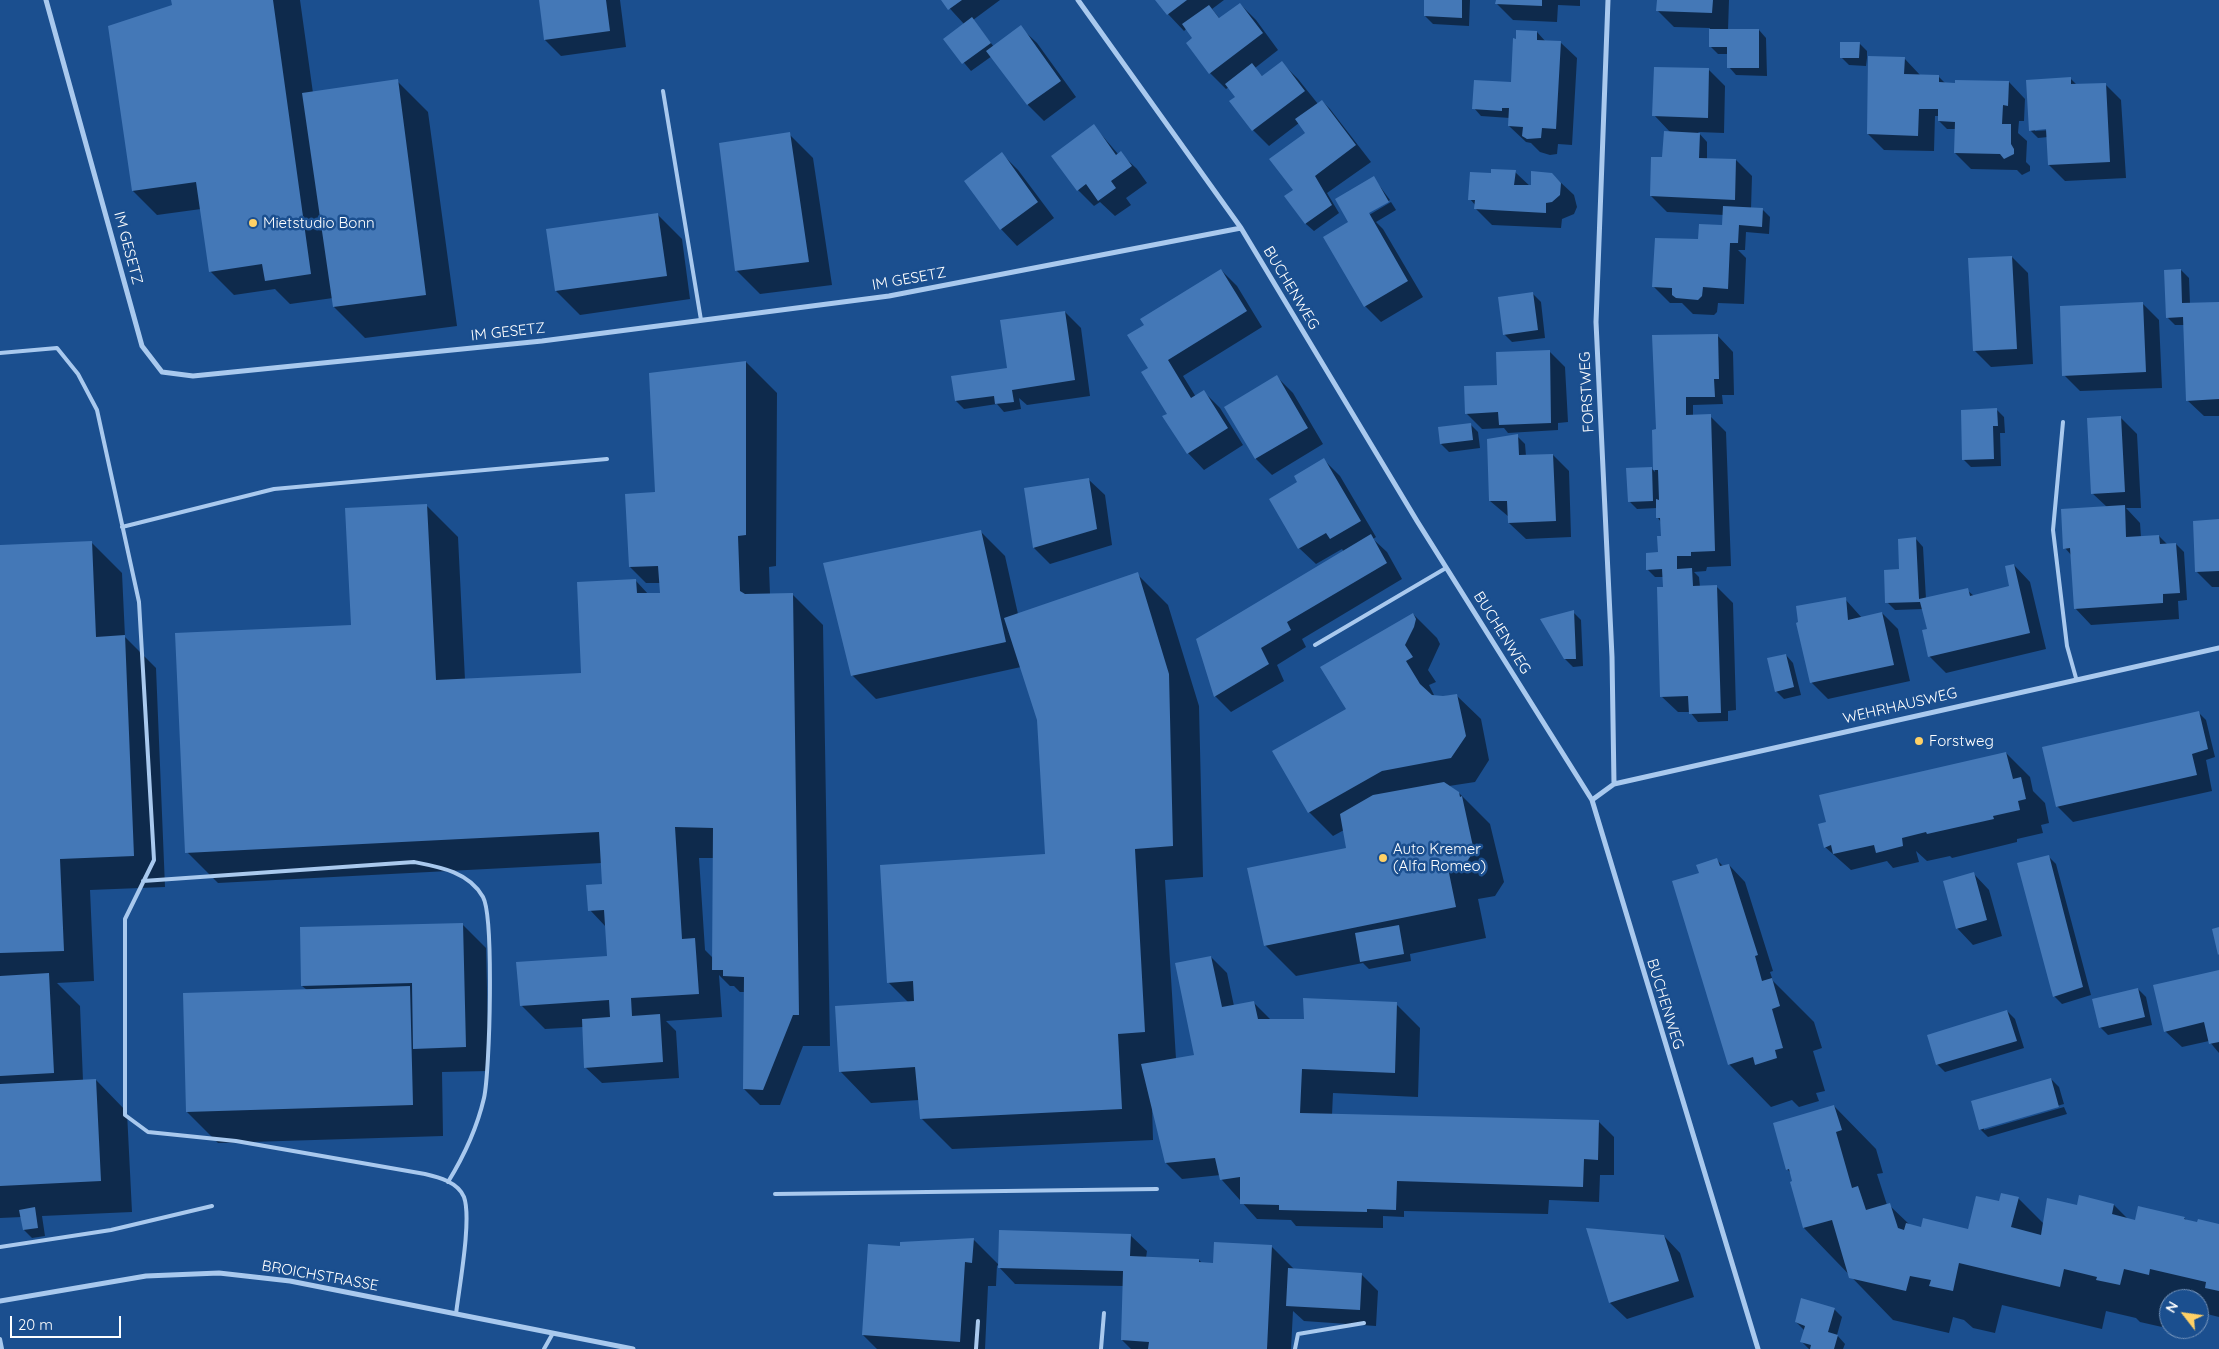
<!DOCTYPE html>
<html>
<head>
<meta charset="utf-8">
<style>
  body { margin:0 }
  #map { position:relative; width:2219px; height:1349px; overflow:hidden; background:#1b4f8f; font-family:Quicksand,sans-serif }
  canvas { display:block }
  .north { position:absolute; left:2159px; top:1289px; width:50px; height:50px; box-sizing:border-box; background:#1b4f8f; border:1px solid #7695bc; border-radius:50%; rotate:300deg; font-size:14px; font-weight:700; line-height:20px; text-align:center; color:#fff }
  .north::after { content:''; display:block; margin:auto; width:18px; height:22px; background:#ffd166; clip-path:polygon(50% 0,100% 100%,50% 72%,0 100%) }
  .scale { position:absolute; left:10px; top:1316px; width:111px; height:22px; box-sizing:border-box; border:2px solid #fff; border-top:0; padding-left:6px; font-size:15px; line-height:18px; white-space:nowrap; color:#fff; -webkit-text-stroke:4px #1b4f8f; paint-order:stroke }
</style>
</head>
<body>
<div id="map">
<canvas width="2219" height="1349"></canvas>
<div class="north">N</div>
<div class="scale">20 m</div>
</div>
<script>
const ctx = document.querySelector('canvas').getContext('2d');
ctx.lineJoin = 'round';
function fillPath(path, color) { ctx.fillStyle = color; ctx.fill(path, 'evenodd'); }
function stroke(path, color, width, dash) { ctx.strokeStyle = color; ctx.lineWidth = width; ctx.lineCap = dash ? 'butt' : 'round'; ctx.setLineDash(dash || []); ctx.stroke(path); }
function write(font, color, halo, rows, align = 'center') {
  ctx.font = font + ' Quicksand,sans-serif'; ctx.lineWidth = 5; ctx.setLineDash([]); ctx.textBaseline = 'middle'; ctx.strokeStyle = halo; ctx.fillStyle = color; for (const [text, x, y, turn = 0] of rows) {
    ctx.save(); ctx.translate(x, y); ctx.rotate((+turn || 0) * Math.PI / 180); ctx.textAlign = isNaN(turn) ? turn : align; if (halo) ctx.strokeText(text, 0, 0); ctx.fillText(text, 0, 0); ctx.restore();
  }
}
fillPath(new Path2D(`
  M173,0h127l13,93 84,-12 31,31 29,214 -92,12 -31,-31 -1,-9 -43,6 -15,-15 -41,6 -24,-24 -9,-62 -44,6 -24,-24 41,-182z
  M540,0h80l6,47 -65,9 -16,-16z
  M942,0h58l-27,20 21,27 26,-20 17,16 39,54 -32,24 -16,-16 -36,-49 -21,15 -27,-32 20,-15z
  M1157,0h67l-12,9 8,10 20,-15 16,16 22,30 -23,18 8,9 19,-14 16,16 20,25 4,-3 8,8 41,53 -44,31 12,20 -25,18 -8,-7 -20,-27 9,-6 12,-57 -8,-11 -30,23 -16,-16 -16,-33 -8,-10 -3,2 -16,-16 -16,-35 -7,-10 -3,3 -16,-17z
  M1425,0h45l-1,26 -36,-2 -8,-8z
  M1497,0h83v6l-22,-1 -1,17 -44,-2 -16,-16z
  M1658,0h71l-1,30h31l7,8 1,38 -31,-1 -7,-8 -1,-13h-10l-8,-8v-18l-36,-1 -16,-16z
  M1537,32l9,10h14l17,16 -5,87 -14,-1 -1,10 -7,1 -10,-3 -9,-9 -5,-1 -17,-16 1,-8 -29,-2 -7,-8 38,-25z
  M1859,43l8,8v7h37l16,17 18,1 8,8 63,-2 16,17 -1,22h-5l-1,12 9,8 -1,21 4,4v5l-8,4 -5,-5 -46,-1 -16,-16 1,-24h-9l-8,-8v-5h-4l-1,35 -50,-1 -16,-16 1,-76h-2l-1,8 -17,-1 -8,-8z
  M1709,70l16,16 -1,47 -26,-1 9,10v17l29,1 16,16 -1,33h11l8,8 -1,17 -23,-2 -1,18h-7l8,8 -2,46 -26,-1 -1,9 -3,3 -21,-1 -11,-11h-12l-16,-16 47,-46 22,-15 1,-11 -57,-3 -16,-16 15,-38 5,-25 -17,-18z
  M2070,78l7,7 28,-1 16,16 5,78 -61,3 -16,-16 -1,-28 -10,1 -8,-8zM2052,128v2l-17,1v-2z
  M1094,126l24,28 2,-1 17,16 10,14 -21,15 5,7 -16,11 -15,-14 -6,4 -16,-16z
  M789,134l24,24 19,127 -72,9 -24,-24z
  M1002,154l16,16 36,48 -37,28 -16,-17 -36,-48z
  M1515,172l17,16 16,-14 9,5 17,16 3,12 -3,7 -12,5 -1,9 -69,-3 -16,-16v-3l-6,-7 22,-25z
  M1373,177l17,23 -23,13 2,2 22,-13 5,8 -20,12 7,7 40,68 -42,25 -16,-16 -15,-84z
  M658,215l24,24 8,60 -110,16 -24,-24z
  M2012,257l16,16 5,91 -42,3 -16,-16z
  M1221,270l16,16 25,41 -79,49 13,21 8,-5 16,16 23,37 -39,25 -16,-17 -24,-36 4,-3 -19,-45 -4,-44z
  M2181,270l8,8 1,26 29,-1v113h-15l-17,-16 -3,-75h-9l-8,-8z
  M1533,294l8,8 4,36 -33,4 -8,-8z
  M2143,304l16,16 3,68 -82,3 -16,-16z
  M1065,312l16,16 9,68 -63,9 -8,-7 2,11 -17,3 -7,-8 -33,5 -8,-8 -3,-24 55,-8z
  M1717,335l16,17 1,43h-12l1,9 -30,1v11h17l16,16 5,134 -24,1 -1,4 -12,1 5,5 1,10h17l16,16 3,107 -8,1v10l-30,1 -8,-10h-12l-17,-16 3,-119h-9l-8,-8 14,-15v-32l-3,-4 -1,-10 -20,1 -8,-8 22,-33 4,4 -1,-41 3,-1 -4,-93z
  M1549,351l16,16 3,55 -10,1v7l-50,3 -4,-5 -22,1 -16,-16 32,-27z
  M746,362l31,31 -1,173 -7,1 1,27h22l31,31 7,421h-27l-23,59h-20l-16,-16 1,-97h-5l-6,-6h-4l-11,-11 3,42 -56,4 10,10 3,47 -77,5 -17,-16 -2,-40 -38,2 -24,-24 87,-48 -2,-30 -16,-17 13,-24 -1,-23 -384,20 -31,-31 165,-226 75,-120 31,31 7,143 118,-6 53,-93 13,14 12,-1v-11h-15l-16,-16 26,-74zM699,858h15v101l-9,-9z
  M1277,377l16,16 30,51 -51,31 -16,-16 -31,-52z
  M1997,410l7,7 1,16h-5l1,33 -30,1 -8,-8z
  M2121,418l16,16 4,74h-15l14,15 1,14 18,-1 9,9 8,-1 8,8 3,48 -9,1 1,18 -88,6 -16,-17 -3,-52 -7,-8 42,-41 -15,-14z
  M1470,424l8,8 2,16 -31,4 -8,-8z
  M1517,436l8,8 1,12 27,-1 16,16 2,66 -45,2 -17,-16v-6l-19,-16z
  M1324,460l16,16 36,61 -3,2 14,13 15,27 -100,60 4,8 -29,18 7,16 -53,31 -16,-16 129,-144 -2,-3 -26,15 -17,-16 -29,-49 29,-17z
  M1088,479l17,16 7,50 -62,19 -16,-16 -8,-59z
  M2219,521v66h-7l-16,-16z
  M981,532l24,24 13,58 119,-40 31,31 31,101 4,171 -38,3 11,179 19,-3 16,-99 16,16 7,33 19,-4 18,18h33l92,-16 24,24 -2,69 -85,-4 -1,22 266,6 16,16v38h-14l-1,27 -50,-2 -1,14 -144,-3v6l-21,-1v12l-87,-2 -5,-6 -34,-1 -35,-39 -1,-5 -39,4 -16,-16 -14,-58 1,35 -201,9 -31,-31 -2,-18 -48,3 -31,-32 69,-68 -21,-21 158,-127 -8,-135 -17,-53 -145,32 -24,-24z
  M1916,539l7,8 3,52 41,-9 7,6 36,-9 4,-22 16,17 16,67 -100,24 -16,-16 -7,-26 5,-1 -5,-21 -28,1 -8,-8z
  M91,542l31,31 3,64 31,31 9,219 -75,3 4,91 -37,2 23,23 3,75 13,-1 31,32 5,100 -90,4 3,20 -13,2 -8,-8 -2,-13 -22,1v-672z
  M1845,599l17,19 20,-5 16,16 12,52 -82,18 -16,-16 -14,-59z
  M1573,612l8,8 2,46 -10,1 -8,-8z
  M1413,614l24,24 3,6 -12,26 8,12 -7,3 6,12 21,-2 25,24 8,41 -14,22 -26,4 9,6 32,32 14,58 -9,14 -17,3 8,39 -76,16 1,7 -42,8 -6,-6 -67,13 -31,-31 82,-96 -3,-19 -11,6 -24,-24 38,-102z
  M1786,655l7,8 8,32 -17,4 -8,-8z
  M2199,713l7,7 9,37 -9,3 6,31 -139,31 -16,-16z
  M2006,753l24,24 3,14 12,12 4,20 -8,2 2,8 -26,6v3l-65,16 -2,-2 -23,5 -11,-10 3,11 -26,6 -6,-7 -36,9 -26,-23z
  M2048,856l8,8 35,131 -29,9 -8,-8z
  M1717,860l7,7 5,-2 16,17 28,89 -3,1 3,9 41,41 8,26 -9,3 12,40 -9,2 3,8 -20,6 -7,-7 -21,7 -42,-43 -29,-190z
  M1973,873l16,17 13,46 -29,9 -16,-17z
  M462,924l24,24 3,123 -47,1 1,64 -225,7 -31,-31 120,-122 -5,-4z
  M2219,971v82l-10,-12 -27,6 -17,-16z
  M2138,989l8,8 6,28 -44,10 -8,-8z
  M2007,1011l8,8 9,29 -79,24 -8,-8z
  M2051,1079l8,8 5,17 -80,23v3l80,-23 3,7 -79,23 -8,-8z
  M1834,1106l42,43 7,24 -6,1 10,31h2l21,20 11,3 48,3 31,-28 18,-5 26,26 34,-18 36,-1 14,14 8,2 48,-3 4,3 31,5v91l-20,-5v-13h-30v12l-3,-1 -4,17 -22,-5 -4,-4 -30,-7 -4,18 -100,-24 -7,28 -22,-5 -9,-8 -11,-3 -4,16 -56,-13 -89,-92 -13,-55 -4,-4z
  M1130,1235l17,16 -1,7 53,2 4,4 11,1 57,-19 24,24 67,5 16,16 -2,35 -72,-5 -11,-10 -2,38h-160l-9,-9 2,-54 -109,-2 -18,-19 -1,21h-8l-3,63h-108l-14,-14 36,-88 74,-8 26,26z
  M1664,1236l16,17 14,44 -67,22 -17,-16z
  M1834,1309l8,8 -5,18 8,9 -2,5h-34l-7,-7 2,-12 -8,-8z`), '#0007');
fillPath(new Path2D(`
  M171,0h102l38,274 -46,7 -3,-17 -53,8 -13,-90 -64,9 -24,-165 64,-21z
  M539,0h67l4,31 -66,9z
  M941,0h21l-14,10z
  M1155,0h32l-20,15z
  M1424,0h38v18l-38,-2z
  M1496,0h46v6l-47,-2z
  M1657,0h56l-1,13 -56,-2z
  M1240,3l23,30 -54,41 -23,-31 6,-5 -10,-14 27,-19 10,13z
  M972,17l19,26 -29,21 -19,-25z
  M1021,25l40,56 -34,24 -41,-54z
  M1709,29h50v39h-32v-21h-18z
  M1516,30l21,1v9l24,1 -5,88 -14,-1 -1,10 -14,1 -5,-3 1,-9 -15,-1 1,-18h-7v3l-30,-2 2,-29 37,2 2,-44 3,1z
  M1840,42h20l-1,16h-19z
  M1868,56l37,1 -1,17 35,1v7l16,1v-3l54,1 -1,25 -5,-1 -1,19h9v20l3,5v5l-10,5 -4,-5 -46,-1 1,-31 -17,-1v-12h-19l-1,27 -51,-2z
  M1282,61l23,30 -53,40 -23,-30 6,-4 -10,-13 27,-21 10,13z
  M1654,67l55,1 -1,50 -56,-2z
  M2071,77v7l35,-1 4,79 -62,3 -2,-36 -17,2 -3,-51z
  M398,79l28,216 -93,12 -31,-214z
  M1322,100l34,45 -41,31 17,29 -27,19 -21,-28 9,-6 -24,-31 36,-26 -10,-14z
  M1094,124l22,31 5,-4 11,15 -21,15 5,7 -18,13 -12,-17 -9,7 -26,-35z
  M1664,131l36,2 -1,25 37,1 -1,41 -85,-4 1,-39h11z
  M790,132l19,130 -74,9 -16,-128z
  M1002,152l36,50 -38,28 -36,-49z
  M1491,169l25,1 -2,15h17v-14l21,2 9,10 -1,12 -8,7 -6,1v10l-72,-4 1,-9h-7l2,-28 21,1z
  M1374,176l15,26 -20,11 39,68 -44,26 -41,-70 25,-15 -13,-23z
  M1723,206l40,2 -1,19 -23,-2 -1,18h-8l-2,46 -25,-2 -1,9 -4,4 -22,-2 -4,-3v-7l-20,-1 3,-49 43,1 1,-15 23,1z
  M658,213l9,63 -112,15 -9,-62z
  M2012,256l5,93 -44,2 -5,-93z
  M1221,269l26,42 -79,49 23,38 13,-8 24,38 -41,26 -25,-38 5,-2 -26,-42 7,-4 -21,-33 17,-10 -4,-6z
  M2181,269l1,34 37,-1v97l-33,2 -3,-84 -17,1 -2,-48z
  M1533,292l5,38 -35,5 -5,-38z
  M2143,302l3,70 -84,4 -2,-70z
  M1065,311l10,69 -63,10 2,12 -19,2 -1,-8 -39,5 -4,-25 56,-8 -7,-48z
  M1718,334l1,45h-5l1,18h-29v18l25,-1 4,137 -24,1v4h-14v13l15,-1 1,18 24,-1 4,128 -32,1 -1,-18 -28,1 -3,-110h6l-1,-18 -16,1v-17l12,-1 -1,-16h4l-1,-18h-4v-19l3,1 -1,-30h-5l-1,-40 4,-1 -4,-94z
  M1550,350l1,73 -52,2 -1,-13 -33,2 -1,-28 33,-1 -1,-33z
  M746,361v174l-8,1 2,55 5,3 48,-1 6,422h-6l-30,75 -20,-1 1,-112 -21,-1v-6h-11l1,-142 -38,-1 7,112 13,-1 4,56 -68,4 1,18 28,-2 3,48 -79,6 -2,-49 28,-2 -1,-17 -89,6 -4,-44 91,-6 -3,-46 -16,1 -2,-26 16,-1 -3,-52 -414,21 -10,-220 176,-8 -6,-117 82,-4 9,176 145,-7 -4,-91 59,-3 1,14h23l-2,-27 -29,1 -4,-73 30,-2 -6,-119z
  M1277,375l31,53 -53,31 -31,-52z
  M1997,408l1,18h-5l1,33 -32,1 -1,-50z
  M2121,416l4,76 -34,2 -4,-76z
  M1471,423l2,17 -33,4 -2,-17z
  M1518,434l1,21 34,-1 3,67 -48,2 -1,-22h-18l-2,-62z
  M1324,458l37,63 -31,18 -4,-6 -28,16 -29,-50 28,-17 -3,-6z
  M1652,467l1,34 -25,1 -2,-34z
  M1089,478l8,51 -64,19 -9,-60z
  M2125,505l1,32 33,-2 1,9 16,-1 4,50 -17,1v9l-89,6 -4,-61 -7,1 -2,-40z
  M2219,519v52l-24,1 -2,-51z
  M981,530l25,112 -155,34 -28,-113z
  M1371,534l16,29 -100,59 4,8 -30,18 8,16 -55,33 -18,-58z
  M1916,537l3,62 49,-11 2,8 39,-10 -4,-20 9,-2 16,69 -102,24 -6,-27 5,-1 -7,-27 -35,1 -1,-33 15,-1 -1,-30z
  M92,541l4,96 29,-2 9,221 -74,3 4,92 -64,2v-408z
  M1138,572l31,102 4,172 -38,3 10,183 -27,2 4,75 -202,10 -5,-52 -76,5 -4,-66 79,-5 -1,-20 -26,2 -7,-118 165,-11 -8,-134 -33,-102z
  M1846,597l2,23 34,-8 12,53 -84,18 -14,-60 2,-1 -2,-16z
  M1574,610l2,49h-12l-24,-40z
  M1413,613l3,6 -2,8 -9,18 8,12 -7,4 14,23 12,11 11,1 14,-2 9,42 -15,22 -69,13 -74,42 -36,-62 74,-42 -26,-42z
  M1786,654l8,33 -19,5 -8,-34z
  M2199,711l9,38 -16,5 5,21 -141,32 -14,-60z
  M2006,752l7,27 8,-2 5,22 -8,2 2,9 -27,6 1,3 -67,15 -1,-2 -24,6 1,8 -27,7 -2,-8 -41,9 -2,-9 -7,3 -6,-24 8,-2 -7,-27z
  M1444,782l15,10 1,5 2,-1 12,55 -10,15 -16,2 8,39 -192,39 -17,-78 99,-20 -6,-34 33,-19z
  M2049,855l34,132 -30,10 -36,-134z
  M1717,858l3,8 9,-2 29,91 -3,1 7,25 10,-3 8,28 -8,3 11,39 -8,2 2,8 -22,7 -2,-8 -25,8 -56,-184 27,-8 -3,-8z
  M1974,872l13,48 -31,9 -13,-48z
  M463,923l3,124 -53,2 -1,-66 -111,3 -1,-59z
  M1399,925l5,29 -44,8 -5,-29z
  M2219,927v27l-1,1 -6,-26z
  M1211,956l11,51 32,-6 4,18h46l-1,-21 94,4 -2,71 -93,-4 -2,44 299,7 -1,40 -14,-1 -1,28 -186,-6 -1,29 -29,-1v3l-88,-2v-5l-39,-1v-27l-20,3 -5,-22 -50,5 -24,-99 53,-9 -19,-92z
  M2219,970v72l-10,2 -5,-22 -40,10 -11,-47z
  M49,973l5,100 -54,3v-100z
  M410,986l3,119 -227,7 -3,-119z
  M2138,988l7,29 -46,11 -7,-29z
  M2007,1010l10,31 -81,24 -9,-30z
  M2051,1078l8,29 -80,23 -8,-29z
  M96,1079l5,102 -101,5v-102z
  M1834,1105l8,25 -6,2 16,56 6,-2 8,24 24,-7 8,25 6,2 2,-7 15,4 2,-9 45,11 8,-33 23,5 2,-8 18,4 -8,30 30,8 6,-37 30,7 2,-10 35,9 -2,10 23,6 3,-14 47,11 -1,2 13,3 1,-3 21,5v67l-14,-3 1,-6 -56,-13 -1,6 -25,-6 -4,16 -24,-5 1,-3 -33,-8 -4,18 -101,-24 -6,28 -24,-5 2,-6 -21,-4 -4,15 -57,-13 -17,-58 -29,8 -13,-46 2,-1 -3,-12 -3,1 -13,-47z
  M35,1207l3,21 -15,2 -4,-20z
  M1586,1228l78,7 15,46 -70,22z
  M999,1230l132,4 -1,22 69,3v3l14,1 1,-21 58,3 -5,104h-119l1,-7 -28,-2 2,-69 -125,-3z
  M974,1238l-2,25 -7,-1 -5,80 -98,-7 6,-91 32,2v-4z
  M1288,1268l74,5 -2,37 -74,-4z
  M1801,1298l34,10 -7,24 10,3 -4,14h-24l1,-4 -11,-3 5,-16 -10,-4z`), '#4478b7');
stroke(new Path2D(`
  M663,91l38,229
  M0,353l57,-5 21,26 19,36 42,192 15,258 -29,59v196l23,17 88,9 189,33c13,3 33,8 39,23 8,22 -5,91 -8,117
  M2063,422l-10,108 14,116 9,32
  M122,527l152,-38 333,-30
  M1315,645l131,-77
  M143,881l271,-19c26,5 55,10 69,35 11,20 7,174 1,201 -7,30 -20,58 -36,84
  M775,1194l382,-5
  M0,1247l111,-17 101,-24
  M0,1339l2,10
  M544,1349l9,-16
  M976,1349l2,-28
  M1101,1349l3,-36
  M1295,1349l3,-15 66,-11`), '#a9c9ee', 4);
stroke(new Path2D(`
  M46,0l96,346 20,26 31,4 349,-35 347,-45 352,-68
  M1078,0l163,228 176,293 175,279 166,549
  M1608,0l-12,322 16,335 2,127
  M1592,800l22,-16 605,-136
  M0,1301l146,-25 73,-3 71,8 343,68`), '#a9c9ee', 5);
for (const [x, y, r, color] of [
  [253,223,5,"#ffd166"],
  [1919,741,5,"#ffd166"],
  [1383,858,5,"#ffd166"]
]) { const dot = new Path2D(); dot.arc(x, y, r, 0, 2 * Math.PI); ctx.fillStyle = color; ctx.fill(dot); stroke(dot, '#1b4f8f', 2); }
write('15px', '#fff', '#1b4f8f', [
  ["Mietstudio Bonn",263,223],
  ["Forstweg",1929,741],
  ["Auto Kremer",1393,849],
  ["(Alfa Romeo)",1393,866]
], 'left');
write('15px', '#fff', '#1b4f8f', [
  ["IM GESETZ",128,248,75],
  ["IM GESETZ",909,279,-10],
  ["BUCHENWEG",1291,288,59],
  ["IM GESETZ",508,332,-6],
  ["FORSTWEG",1587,392,-93],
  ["BUCHENWEG",1502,633,58],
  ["WEHRHAUSWEG",1900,706,-13],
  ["BUCHENWEG",1665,1004,73],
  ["BROICHSTRASSE",320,1276,10]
]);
</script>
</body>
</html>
